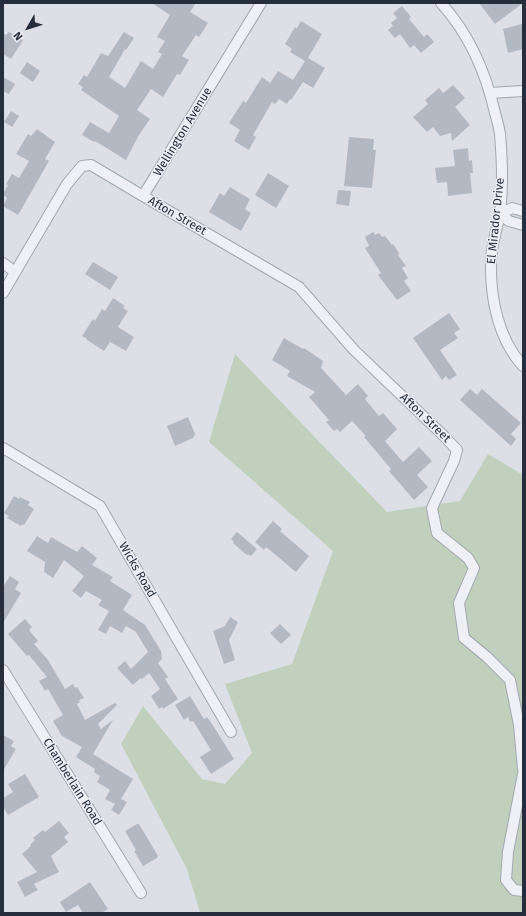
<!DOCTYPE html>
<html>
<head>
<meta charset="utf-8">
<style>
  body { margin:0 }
  #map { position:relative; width:526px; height:916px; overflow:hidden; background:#dce0e6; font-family:"Fira Sans",sans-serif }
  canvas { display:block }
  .frame { position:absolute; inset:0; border:4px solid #262d3c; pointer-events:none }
  .north { position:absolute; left:8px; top:8px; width:40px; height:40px; -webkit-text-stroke:3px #ebeef4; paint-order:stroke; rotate:231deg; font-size:11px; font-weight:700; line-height:16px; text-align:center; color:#262d3c }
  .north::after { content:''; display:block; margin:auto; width:14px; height:18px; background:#262d3c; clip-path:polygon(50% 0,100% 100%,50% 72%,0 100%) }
</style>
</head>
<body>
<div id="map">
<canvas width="526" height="916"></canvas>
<div class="frame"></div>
<div class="north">N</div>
</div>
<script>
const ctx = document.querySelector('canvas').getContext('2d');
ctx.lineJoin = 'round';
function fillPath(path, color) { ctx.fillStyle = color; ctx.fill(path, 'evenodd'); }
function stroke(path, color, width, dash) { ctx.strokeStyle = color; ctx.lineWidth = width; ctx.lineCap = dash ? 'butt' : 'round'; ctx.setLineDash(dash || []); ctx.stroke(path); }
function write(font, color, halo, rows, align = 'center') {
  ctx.font = font + ' "Fira Sans",sans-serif'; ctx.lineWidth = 3; ctx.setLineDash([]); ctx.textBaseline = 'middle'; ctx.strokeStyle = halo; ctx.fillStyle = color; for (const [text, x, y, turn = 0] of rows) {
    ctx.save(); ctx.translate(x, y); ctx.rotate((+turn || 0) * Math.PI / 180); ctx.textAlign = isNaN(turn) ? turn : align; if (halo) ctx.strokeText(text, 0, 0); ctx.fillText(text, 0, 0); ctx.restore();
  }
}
fillPath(new Path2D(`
  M235,354l152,158 73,-11 28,-47 35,21v438h-323l-13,-44 -66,-125 22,-38 59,73 23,5 27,-31 -27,-69 67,-20 41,-113 -124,-109z`), '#c1d0bd');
fillPath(new Path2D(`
  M152,3h44l-6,9 18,11 -9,14 -3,-2 -14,21 7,4 -9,15 -3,-1 -14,23 -12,-8 -14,21 13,9 -11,16 -13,25 -31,-19 -1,1 -12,-7 8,-13 19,11 10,-17 -38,-26 2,-3 -5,-3 6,-9 3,2 14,-24 7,3 16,-24 10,6 -8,12 -1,-1 -16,28 16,11 16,-27 12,8 9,-15 -4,-2 7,-11 -8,-4 13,-22z
  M479,3h44l-28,21z
  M402,6l9,11 -2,2 15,18 3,-3 7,8 -13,11 -7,-8 -4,3 -10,-14 -5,4 -7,-8 5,-4 -2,-3 6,-5 -4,-5z
  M301,21l21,13 -14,24 17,10 -12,20 -10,-6 -12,18 -1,-1 -3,5 -8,-5 -4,5 -3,-2 -19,33 3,2 -7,13 -15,-9 6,-11 -11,-7 14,-22 3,2 16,-26 8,6 8,-12 15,9 12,-19 -15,-9 2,-3 -7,-5 10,-17 2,1z
  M522,24l1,6v19l-15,4 -5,-24z
  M9,32l14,8 -12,19 -8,-5v-21l3,2z
  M27,62l13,9 -7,11 -13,-9z
  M3,77l12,7 -6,10 -6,-3z
  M453,85l12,13 -10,9 15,18 -18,16 -1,-8 -11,3 -7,-9 -6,5 -14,-15 15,-13 -3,-4 14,-12 4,5z
  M11,111l8,5 -7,11 -8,-5z
  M37,129l18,13 -10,17 4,2 -31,54 -15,-9 4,-8 -4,-4 5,-9 -2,-1 6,-10 7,4 10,-17 -13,-7 12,-20 3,2z
  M349,137l25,2 -1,11h3l-4,38 -28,-2z
  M468,148l1,13 3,-1 1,13h-3l2,20 -24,3 -1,-14 -10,1 -2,-15 20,-2 -2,-16z
  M268,173l21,13 -13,22 -21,-13z
  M230,187l20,12 -5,10 6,4 -10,18 -32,-19 11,-19 4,3z
  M338,190l13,1 -2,15 -13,-2z
  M373,232l2,3 4,-2 3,4 3,-1 7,9 1,-1 6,9 -1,2 8,11 -4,2 6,10 -4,3 7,10 -14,9 -19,-25 3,-2 -16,-25 4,-2 -4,-9z
  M93,262l25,15 -8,13 -25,-16z
  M113,298l12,8 -2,2 5,3 -10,16 16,10 -8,14 -16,-9 -6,9 -17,-11v-1l-5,-3 11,-17 2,2 7,-12 3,2z
  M449,313l11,16 -6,4 4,5 -18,12 17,25 -8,5 -3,-4 -4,4 -29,-42z
  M284,338l19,11 1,-1 19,13 -2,7 25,27 12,-11 10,12 -3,3 14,17 4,-3 14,16 -12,12 18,21 16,-15 13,14 -15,14 11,12 -14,13 -25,-29 2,-2 -27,-32 2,-1 -14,-15 -12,11 -3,-3 -3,2 -8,-9 3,-2 -20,-23 6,-5 -28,-16 3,-5 -18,-11z
  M470,389l7,6 5,-6 39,34 -10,11 5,5 -5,7 -51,-46z
  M188,417l7,17 -2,4 -18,8 -8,-20z
  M14,496l5,3 1,-2 10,5 -2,3 6,4 -10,16 -2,-1 -1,2 -14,-8 2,-2 -5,-3z
  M273,521l9,8 -2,2 29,25 -13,16 -30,-25 -2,3 -9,-8z
  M237,532l20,17 -6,7 -3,-2 -1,1 -14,-12 1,-1 -3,-3z
  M37,536l11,7 3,-6 26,15 5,-6 15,12 -5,7 21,12 -3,4 22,14 -9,15 22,15 16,26 1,8 -4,4 10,14 -3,2 13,20 -15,10 -1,-2 -3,2 -8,-13 9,-7 -11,-16 -7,6 -1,-1 -8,7 -16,-17 8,-7 6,8 17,-17 -12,-20 -10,-6 -4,7 -12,-7 -4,8 -8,-4 11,-19 -11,-6 4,-5 -16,-9 -5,7 -9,-7 12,-15 -20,-16 -11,18 -9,-6 1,-10 -18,-11z
  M10,576l9,6 -4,7 6,4 -18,30v-36z
  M230,617l8,5 -9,18 6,20 -11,4 -11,-33 12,-5z
  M25,619l7,8 -3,3 9,11 -4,3 14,16 17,29 8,-5 2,4 2,-1 7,11 -5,2 1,2 -3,2 8,16 30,-17 2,2 -19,19 3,5 12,-9 -20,34 40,25 -12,20 6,3 -8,13 -8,-5 4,-6 -10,-5 5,-9 -13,-8 3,-6 -6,-4 1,-3 -19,-12 6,-10 -20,-11 -9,-15 10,-6 -15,-26 -3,2 -6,-10 8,-4 -18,-22 -2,1 -19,-22z
  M280,624l11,11 -10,9 -11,-11z
  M190,696l14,23 3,-2 5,7 22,35 -23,15 -11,-17 11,-7 -18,-29 -3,1 -2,-5 -4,3 -9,-15z
  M3,735l11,6 -3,5 5,3 -13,22z
  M25,774l14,23 -31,18 -5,-8v-9l10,-6 -5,-8z
  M59,821l10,12 -5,4 4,5 -17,14 8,16 -25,12 4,6 -13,7 -8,-15 20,-10 -15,-18 9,-8 -1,-1 5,-5 -2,-2 10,-8 2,2z
  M137,824h2l19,32 -1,2 -14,8 -9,-15 2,-1 -11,-19z
  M90,882l18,27 -7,4h-18l-5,-8 -12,7 -6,-10z`), '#b3b9c3');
const minor = new Path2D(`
  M441,3c28,31 45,70 54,110 2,7 4,14 5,21 1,13 2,27 2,40 0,13 0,29 -3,42 -2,15 -8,30 -8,45 -1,36 7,78 32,105
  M490,93l33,-2
  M143,196l156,91 55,63 90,86 13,14 -3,11 -22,47 5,25 31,25 6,10 -15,35 5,35 23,19 23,23 9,45 4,44
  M523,211l-11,-3 -12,6 9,7 14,4
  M3,263l12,9
  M3,293l64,-109 15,-18 9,-1 52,31 118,-193
  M3,448l97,58 131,226
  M3,670l138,223
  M523,774l-15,78 -2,28 8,10 9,1`);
stroke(minor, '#a2a7b0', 12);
stroke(minor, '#eef0f5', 10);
write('12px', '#262d3c', '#ebeef4', [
  ["Wellington Avenue",183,132,-59],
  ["Afton Street",177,216,30],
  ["El Mirador Drive",496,221,-84],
  ["Afton Street",425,418,44],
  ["Wicks Road",137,570,60],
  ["Chamberlain Road",72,782,58]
]);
</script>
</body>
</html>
